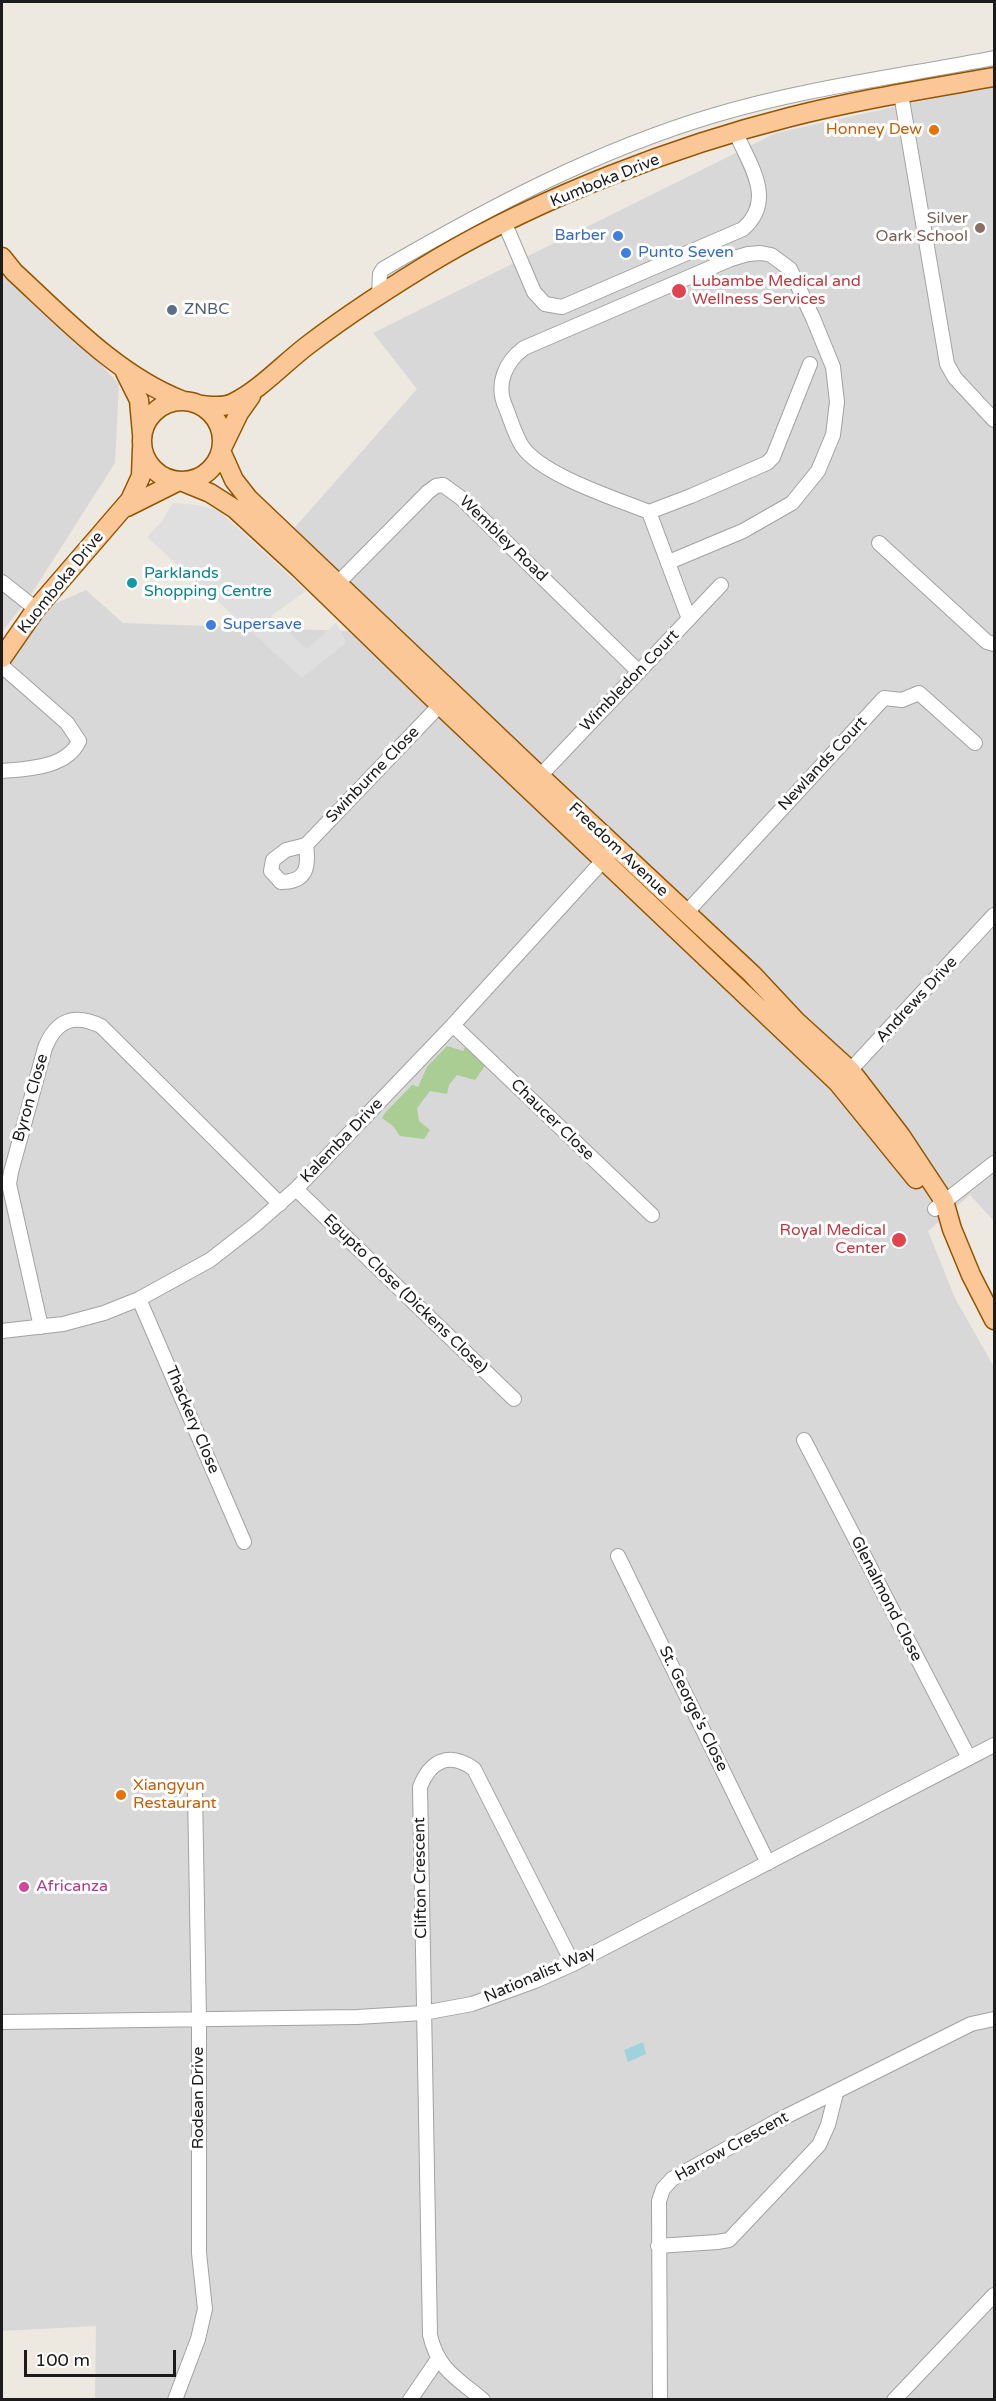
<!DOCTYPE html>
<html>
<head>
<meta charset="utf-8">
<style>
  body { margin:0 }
  #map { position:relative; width:996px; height:2401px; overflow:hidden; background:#ede8e0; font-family:"Varela Round",sans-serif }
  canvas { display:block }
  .frame { position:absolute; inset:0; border:3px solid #1b1b1b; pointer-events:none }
  .scale { position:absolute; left:24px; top:2350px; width:152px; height:27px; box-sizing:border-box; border:3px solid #1b1b1b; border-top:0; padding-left:8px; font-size:18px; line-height:21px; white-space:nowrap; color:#1b1b1b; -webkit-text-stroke:4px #fff; paint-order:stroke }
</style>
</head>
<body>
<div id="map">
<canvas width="996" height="2401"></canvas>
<div class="frame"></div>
<div class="scale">100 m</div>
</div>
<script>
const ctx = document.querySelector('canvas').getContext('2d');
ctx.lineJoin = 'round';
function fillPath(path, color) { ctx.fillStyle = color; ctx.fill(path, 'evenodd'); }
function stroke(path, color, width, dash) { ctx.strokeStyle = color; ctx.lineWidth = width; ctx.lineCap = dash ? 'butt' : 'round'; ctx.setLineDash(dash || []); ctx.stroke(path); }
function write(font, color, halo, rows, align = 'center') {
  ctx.font = font + ' "Varela Round",sans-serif'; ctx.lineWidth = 6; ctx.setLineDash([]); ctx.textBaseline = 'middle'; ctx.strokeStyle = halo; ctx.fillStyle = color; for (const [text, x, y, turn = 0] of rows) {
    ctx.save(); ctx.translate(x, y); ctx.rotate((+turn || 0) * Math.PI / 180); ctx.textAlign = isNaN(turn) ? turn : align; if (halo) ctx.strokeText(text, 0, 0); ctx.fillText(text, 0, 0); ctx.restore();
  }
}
fillPath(new Path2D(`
  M994,85v1136l-24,-26 -42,36 27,67 39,69v1032h-899l1,-73 -94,5v-1659l41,-63 43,-19 37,33 226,8 -75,-80 143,-162 -44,-56 403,-200z
  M2,260l117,124 -4,79 -83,130 -30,39z`), '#d9d8d8');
fillPath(new Path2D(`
  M467,1044l20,19 -12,17 -18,-5 -8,10 -2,9 -17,-3 -13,17 2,13 11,9 -6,9 -24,-3 -7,-10 -11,-8 3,-5 27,-28 6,2 9,-20 20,-21 16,5z`), '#aacd94');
fillPath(new Path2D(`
  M173,503l24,2 21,5 88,81 -35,25 36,33 29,-26 10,20 -44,35 -155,-141 15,-16z`), '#dfdfdf');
fillPath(new Path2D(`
  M643,2042l3,12 -18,8 -4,-12z`), '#9fd3dc');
const minor = new Path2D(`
  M901,94l46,270 8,14 39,42
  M505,224l29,68 11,12 17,3 181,-78c33,-29 7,-63 -7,-96
  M379,295l1,-21 3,-5c105,-61 214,-119 332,-154 91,-27 187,-39 279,-57
  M649,512l40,107
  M879,543l108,99 7,2
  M669,562l74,-31 49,-28 26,-32 15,-36 4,-33 -4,-35 -20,-49 -23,-49 -19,-14 -10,-2 -13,1 -17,5 -207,89c-19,14 -29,37 -18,60 5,13 9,27 16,38 19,29 95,53 127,66l42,-16 76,-33 6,-6 37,-93
  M2,582l34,27
  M338,583l90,-91 8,-6 7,-1 18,13 178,174
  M2,666l65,57 12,18c-12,27 -52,28 -77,30
  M540,776l181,-191
  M306,845l134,-140
  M306,845c3,22 1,37 -25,37l-10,-11 2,-11 13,-10z
  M686,913l198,-215 18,2 17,-7 56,50
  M453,1025l199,190
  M844,1077l150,-162
  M296,1189l218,210
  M935,1209l59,-46
  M139,1299l105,243
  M41,1327l-32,-143 2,-12 34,-124c11,-28 29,-35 56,-22l179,178
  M2,1331l61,-7 41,-11 35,-14 71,-39 45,-35 41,-36 157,-164 157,-172
  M804,1440l165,318
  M618,1556l150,307
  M2,2022l355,-5 66,-4 49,-9 63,-23 38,-17 421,-219
  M658,2246l59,-4 12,-2 90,-95 9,-20 8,-32
  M175,2400l23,-61 7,-30 -6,-56v-233l-4,-229
  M410,2400l28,-41
  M483,2400c-26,-22 -45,-30 -53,-65l-10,-548c10,-26 29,-36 54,-18l99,195
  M660,2400l-1,-199 4,-12 9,-10 105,-58 194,-97 23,-5
  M894,2400l100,-105`);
const major = new Path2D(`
  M2,257l12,15c50,46 103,103 167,128
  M125,372l14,28 3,34
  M142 441a40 40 0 1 1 80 0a40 40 0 1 1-80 0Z
  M202,405c10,1 21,3 31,-2 28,-14 50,-39 75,-58 42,-32 87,-61 132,-88 102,-60 235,-111 350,-140 67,-17 136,-28 204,-40
  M223,446l16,-33 12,-17
  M221,451l13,29 14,18 292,278 212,198 44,47 55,50 50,65 43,65 8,28 19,46 23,45
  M183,482l27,11 25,16 64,59 141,137 398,378 78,96
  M127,507l50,-25
  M2,658l34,-49 94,-109 11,-24 1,-28`);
stroke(minor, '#a2a2a2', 16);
stroke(major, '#925500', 21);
stroke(minor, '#fff', 14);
stroke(major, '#fcc796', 18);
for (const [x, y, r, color] of [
  [934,130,6,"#e8710a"],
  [980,228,6,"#8d6e63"],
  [618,236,6,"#3f7fe0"],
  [626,253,6,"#3f7fe0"],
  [679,291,8,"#e0444e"],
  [172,310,6,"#5c6f8a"],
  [132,583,6,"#0f9aa8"],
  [211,625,6,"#3f7fe0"],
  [899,1240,8,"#e0444e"],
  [121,1795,6,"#e8710a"],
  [24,1887,6,"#d1479c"]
]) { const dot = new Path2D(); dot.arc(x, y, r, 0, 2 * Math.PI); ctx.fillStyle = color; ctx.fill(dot); stroke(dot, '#fff', 2); }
write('16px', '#c56008', '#fff', [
  ["Honney Dew",922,130],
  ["Xiangyun",133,1786,"left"],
  ["Restaurant",133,1804,"left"]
], 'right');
write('16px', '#1b1b1b', '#fff', [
  ["Kumboka Drive",605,181,-22],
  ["Wembley Road",503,539,44],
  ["Kuomboka Drive",61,583,-51],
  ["Wimbledon Court",630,681,-46],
  ["Newlands Court",823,764,-47],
  ["Swinburne Close",373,775,-46],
  ["Freedom Avenue",618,850,43],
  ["Andrews Drive",917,1000,-47],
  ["Byron Close",31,1098,-74],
  ["Chaucer Close",552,1120,44],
  ["Kalemba Drive",342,1141,-46],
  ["Egupto Close (Dickens Close)",405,1294,44],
  ["Thackery Close",192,1420,67],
  ["Glenalmond Close",886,1599,63],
  ["St. George's Close",693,1709,64],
  ["Clifton Crescent",421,1878,-91],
  ["Nationalist Way",540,1975,-23],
  ["Rodean Drive",199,2098,-90],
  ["Harrow Crescent",732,2147,-29]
]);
write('16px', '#785e54', '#fff', [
  ["Silver",968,219],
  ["Oark School",968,237]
], 'right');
write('16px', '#366cbe', '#fff', [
  ["Barber",606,236,"right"],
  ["Punto Seven",638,253],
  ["Supersave",223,625]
], 'left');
write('16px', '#be3a42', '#fff', [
  ["Lubambe Medical and",692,282],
  ["Wellness Services",692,300],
  ["Royal Medical",886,1231,"right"],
  ["Center",886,1249,"right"]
], 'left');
write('16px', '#4e5e75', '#fff', [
  ["ZNBC",184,310]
], 'left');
write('16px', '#0d838f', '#fff', [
  ["Parklands",144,574],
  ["Shopping Centre",144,592]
], 'left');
write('16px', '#b23c85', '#fff', [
  ["Africanza",36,1887]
], 'left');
</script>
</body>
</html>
